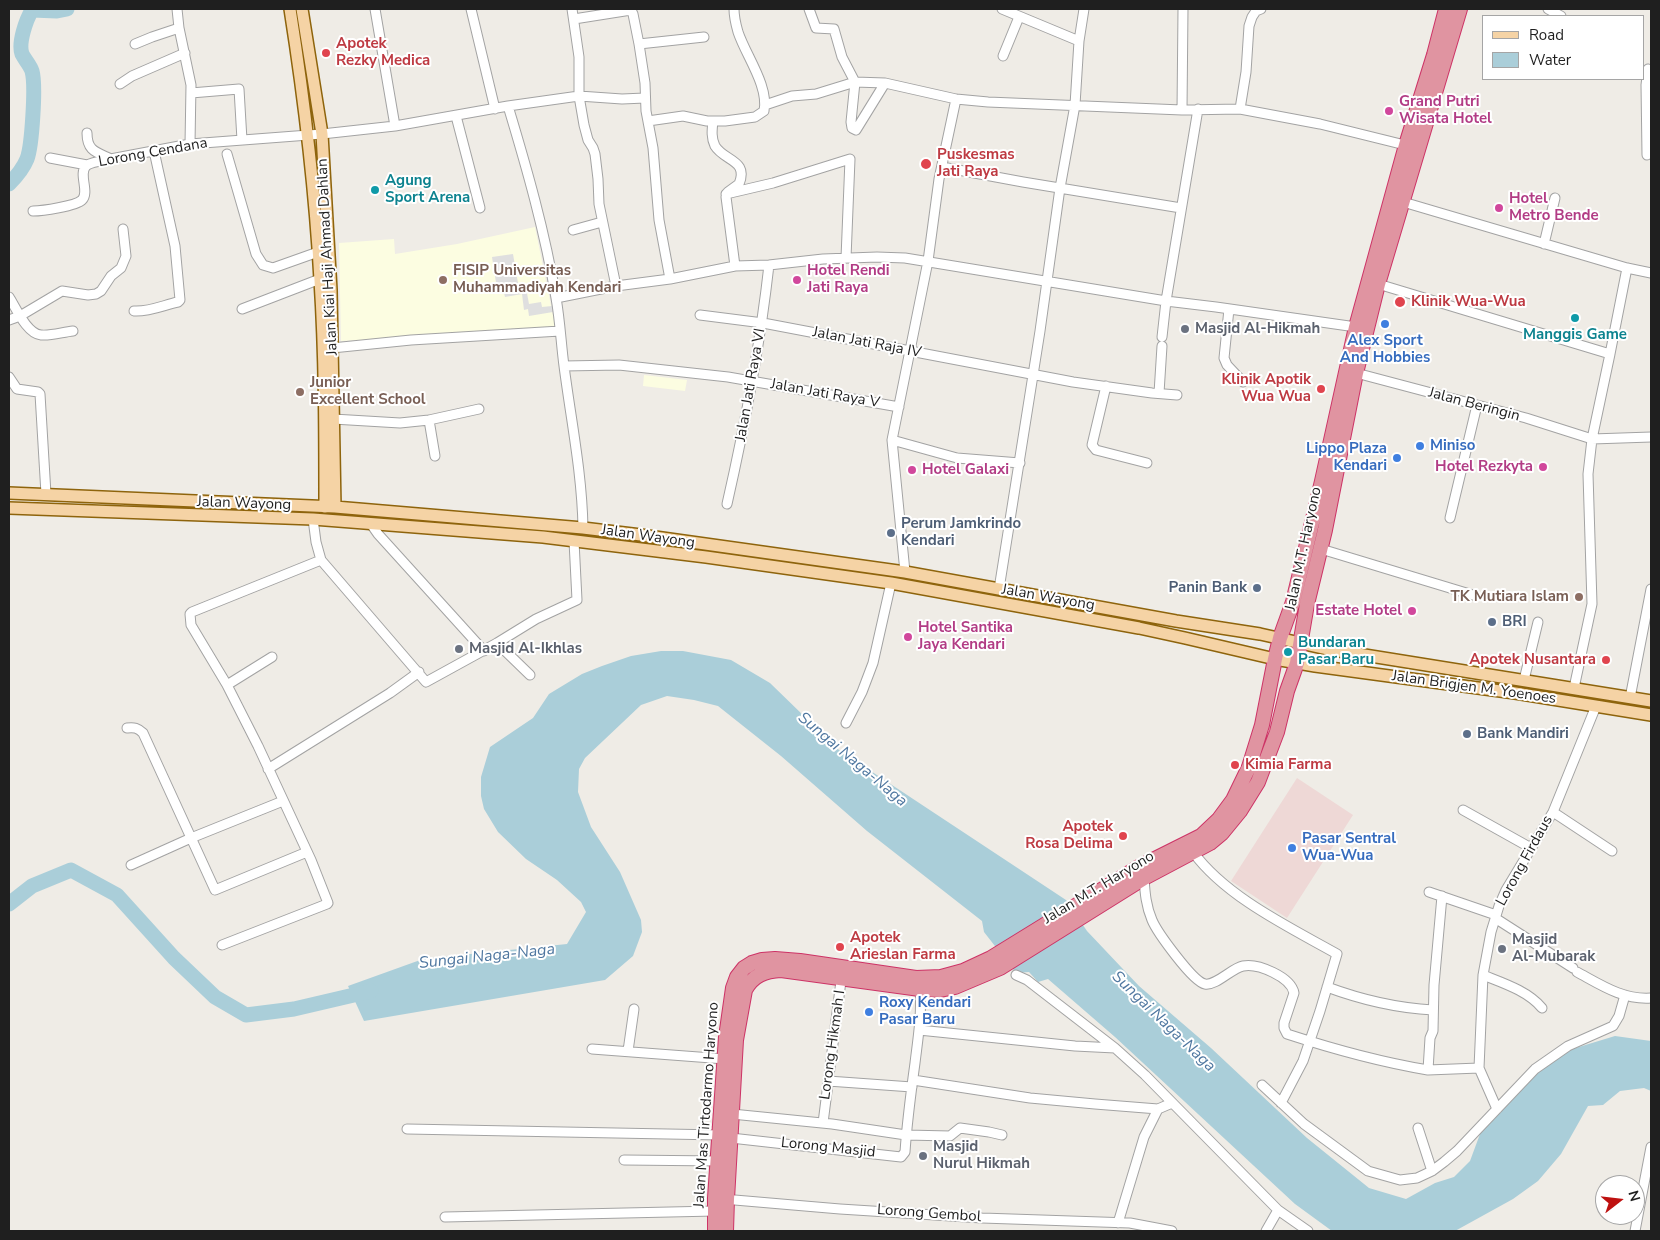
<!DOCTYPE html>
<html>
<head>
<meta charset="utf-8">
<style>
  body { margin:0 }
  #map { position:relative; width:1660px; height:1240px; overflow:hidden; background:#efece6; font-family:"Nunito Sans",sans-serif }
  canvas { display:block }
  .frame { position:absolute; inset:0; border:10px solid #1f1f1f; pointer-events:none }
  .legend { position:absolute; left:1482px; top:15px; width:162px; height:65px; box-sizing:border-box; background:#fff; border:1px solid #a5a5a5; margin:0; padding:6px 9px; list-style:none; font-size:15px; color:#1f1f1f }
  .legend li { display:flex; align-items:center; gap:10px; height:25px }
  .legend b { width:25px; border:1px solid #a5a5a5 }
  .north { position:absolute; left:1595px; top:1175px; width:50px; height:50px; box-sizing:border-box; background:#fff; border:1px solid #a5a5a5; border-radius:50%; rotate:74deg; font-size:14px; font-weight:700; line-height:20px; text-align:center; color:#1f1f1f }
  .north::after { content:''; display:block; margin:auto; width:18px; height:22px; background:#be1110; clip-path:polygon(50% 0,100% 100%,50% 72%,0 100%) }
</style>
</head>
<body>
<div id="map">
<canvas width="1660" height="1240"></canvas>
<div class="frame"></div>
<ul class="legend">
<li><b style="height:6px;background:#f5d3a5"></b>Road</li>
<li><b style="height:14px;background:#aaced9"></b>Water</li>
</ul>
<div class="north">N</div>
</div>
<script>
const ctx = document.querySelector('canvas').getContext('2d');
ctx.lineJoin = 'round';
function fillPath(path, color) { ctx.fillStyle = color; ctx.fill(path, 'evenodd'); }
function stroke(path, color, width, dash) { ctx.strokeStyle = color; ctx.lineWidth = width; ctx.lineCap = dash ? 'butt' : 'round'; ctx.setLineDash(dash || []); ctx.stroke(path); }
function write(font, color, halo, rows, align = 'center') {
  ctx.font = font + ' "Nunito Sans",sans-serif'; ctx.lineWidth = 4; ctx.setLineDash([]); ctx.textBaseline = 'middle'; ctx.strokeStyle = halo; ctx.fillStyle = color; for (const [text, x, y, turn = 0] of rows) {
    ctx.save(); ctx.translate(x, y); ctx.rotate((+turn || 0) * Math.PI / 180); ctx.textAlign = isNaN(turn) ? turn : align; if (halo) ctx.strokeText(text, 0, 0); ctx.fillText(text, 0, 0); ctx.restore();
  }
}
fillPath(new Path2D(`
  M1297,778l56,37 -66,103 -56,-37z`), '#eed8d6');
fillPath(new Path2D(`
  M535,227l21,103 -215,11 -2,-98 55,-4 1,15 62,-10z
  M644,375l43,5 -2,11 -42,-5z`), '#fcfde1');
fillPath(new Path2D(`
  M513,254l6,35 7,-1 3,16 12,-2 1,5 10,-1 1,6 -24,4 -1,-7 -4,1 -2,-16 -17,3 -2,-9 -6,1 -5,-32z`), '#dfdfdf');
fillPath(new Path2D(`
  M661,651h22l48,9 39,23 69,67 227,150 21,31 52,55 72,62 96,90 62,50 37,11 29,-16 19,-6 16,-16 10,-27 19,-22 40,-41 30,-21 46,-14 36,5v50l-7,-3 -24,3 -17,14 -15,1 -27,48 -23,27 -25,18 -58,32h-123l-37,-27 -180,-167 -67,-58 -10,3 -9,-10 -13,1 -32,-41 -2,-11 -115,-90 -86,-75 -63,-50 -24,-6 -27,-4 -26,9 -56,53 -6,11 -1,23 13,35 29,45 21,48 1,12 -9,24 -28,24 -241,41 -16,-35 75,-27 144,-15 19,-32 -5,-10 -24,-22 -31,-21 -28,-27 -14,-23 -3,-13v-19l9,-30 43,-29 16,-24 33,-20 20,-8 29,-10z`), '#aaced9');
stroke(new Path2D(`
  M9,184c7,-7 14,-15 18,-25 5,-13 9,-74 5,-88 -2,-6 -7,-11 -10,-17 -4,-11 4,-34 10,-44l25,1 10,-2
  M9,904l23,-18 39,-16 46,25 57,63 41,39 31,18 48,-6 77,-18`), '#aaced9', 15);
const minor = new Path2D(`
  M177,9l2,19 12,57 -1,59
  M375,9l20,117
  M471,9l24,100
  M572,9l7,48v39l5,29 4,15 5,8 2,6 3,25 1,25 17,82
  M809,9l7,19 18,1 8,28 13,25 -4,40 1,6 4,2 29,-47
  M1002,9l77,32
  M1548,9l13,7
  M574,19l57,-9 2,4 6,30
  M135,44l17,-7 27,-9
  M1003,56l16,-39
  M120,84l12,-8 53,-23
  M191,93l48,-4 3,51
  M765,105l27,-9 24,-2 39,-12 30,1 71,16 32,3 194,8 58,-1 80,15 89,22
  M508,106l71,-10 43,3 23,-1
  M1240,109l6,-37 3,-46 3,-9 4,-6 5,-2
  M1182,110l1,-101
  M456,116l24,92
  M648,121l35,-5 24,5h18l30,-4 9,-6c5,-25 -18,-55 -26,-79 -2,-7 -4,-16 -4,-23
  M713,121c-1,9 -2,17 2,25 9,15 34,14 24,38l-11,8 -2,5 9,69
  M87,133c0,18 9,19 24,26
  M227,154l29,100 7,11 10,3 45,-16
  M1647,155l-1,-70 2,-16
  M50,158l37,7
  M942,167l81,15 158,26
  M726,194l47,-11 77,-24 -4,99
  M1403,202l224,66 24,5
  M33,211c9,0 43,-5 49,-11 8,-8 -4,-26 4,-34 3,-3 10,-4 14,-5l90,-17 132,-10 73,-8 113,-20c19,63 37,126 48,192 4,22 5,45 8,68 7,54 18,107 19,162
  M573,230l29,-8
  M1544,244l11,-46
  M670,279l-11,-59 -6,-72 -7,-37 -1,-28 -6,-39 65,-7
  M1378,284l232,70 -18,85 -4,35 4,130 -18,84
  M9,297c7,11 18,37 32,38 10,1 22,-3 32,-4
  M556,298l60,-12 54,-7 65,-13 34,-1 54,-6 54,-2 28,1 261,43 50,6 140,20
  M242,309l78,-30
  M1229,309l-5,49 3,7 16,17
  M134,311c15,1 30,-6 44,-9l2,-2 -5,-54 -21,-95
  M700,315l63,8 310,59 79,11 25,2
  M9,320l11,-4 42,-25 26,4 8,-1 5,-3 10,-15 10,-8 5,-12 -3,-27
  M1162,337l4,-36 32,-192
  M332,348l79,-8 149,-9
  M1610,354l17,-86
  M564,366l55,-1 109,12 171,30
  M1356,373l170,45 66,21 59,-2
  M9,377l8,12 21,3 2,2 6,100
  M1106,386l-14,59 4,5 51,13
  M1159,393l3,-47
  M333,419l67,4 29,-3 50,-11
  M429,420l6,36
  M892,440l65,18 63,5
  M727,504c18,-79 33,-159 42,-239
  M1450,518l27,-113
  M313,519l3,23 5,18 105,122 71,-39 39,-24 41,-19 -3,-59
  M371,524l7,10 106,117
  M1321,549l152,46
  M905,572l-13,-132 36,-179 11,-82 17,-80
  M999,589l41,-258 20,-143 15,-83 4,-64 5,-32
  M497,643l33,32
  M1524,680l14,-58
  M227,685l45,-28
  M1630,698l21,-109
  M846,723l16,-31 11,-29 18,-80
  M127,728c7,-1 11,0 16,5l72,157 92,-38
  M268,769l122,-76 29,-21
  M1463,810l68,38
  M1553,812l59,39
  M1193,852c33,45 96,75 144,102l-17,57 -17,50 -22,42
  M131,865l60,-27 92,-37
  M1144,878c1,15 2,28 8,42 5,12 41,62 53,64 11,2 27,-16 38,-18 15,-3 48,11 51,27l-10,30v5l3,6c46,15 93,28 141,36l2,-32 3,-7 1,-46 8,-89
  M1429,892l67,23
  M1495,918l78,50
  M222,945l105,-41 1,-1 -17,-43 -53,-114 -31,-61 -36,-60 -1,-11 2,-2 129,-52
  M1577,972c24,13 46,28 74,26
  M1016,975l11,5 88,68 30,27 133,135 30,21
  M1483,975c20,8 45,16 59,33
  M1327,987c35,13 69,21 106,23
  M919,1030l156,16 40,2
  M592,1049l133,10
  M628,1051l6,-42
  M1428,1070l51,-2
  M913,1080l117,18 65,6 63,5 14,-6
  M828,1081l84,6
  M1262,1085l42,39 64,47 32,9 17,-2 15,-7 12,-9 13,-11 78,-82 33,-23 45,-20 6,-10 6,-21
  M1497,1109l-18,-41 4,-93 8,-43 8,-26 7,-16 47,-78 43,-106
  M732,1114l100,10 74,11 44,1 10,-8 29,4 13,3
  M823,1123l19,-150
  M1418,1128l14,43
  M407,1129l313,6
  M731,1138l170,19 4,-5c2,-30 6,-60 10,-89 3,-25 7,-49 5,-74
  M624,1160l95,1
  M723,1199l117,10 142,9 148,5 42,8
  M445,1217l270,-6
  M1118,1223l26,-86 14,-28
  M1266,1231l12,-21
  M1635,1231l16,-84`);
const major = new Path2D(`
  M290,9c14,89 25,180 30,271 5,76 5,152 5,227
  M302,9l20,125 9,156 4,217
  M9,493l326,14 248,21 58,7 264,37 271,49 84,13 67,15 324,52
  M9,508l304,11 230,18 163,20 185,26 248,45 46,10 90,21 40,7 200,27 136,22`);
const highway = new Path2D(`
  M715,1231v-33l11,-161 7,-49 4,-11 7,-9 8,-5 10,-3 13,-1 25,2 116,17 25,-1 22,-6 28,-13 146,-90 64,-32 18,-17 14,-19 16,-33 13,-42 13,-66 5,-21 13,-36 29,-121 34,-154 50,-182 28,-90 12,-46
  M726,1231l1,-32 9,-159 9,-50c8,-15 20,-19 36,-20l139,19 20,1 15,-3 45,-19 144,-90 66,-35 12,-10 18,-22 18,-29 19,-50 10,-41 10,-28 10,-59 18,-74 31,-157 22,-89 82,-275`);
stroke(minor, '#a3a3a3', 11);
stroke(major, '#8e640c', 14);
stroke(highway, '#cd3366', 16);
stroke(minor, '#fff', 9);
stroke(major, '#f5d3a5', 11);
stroke(highway, '#e094a1', 14);
for (const [x, y, r, color] of [
  [326,53,5,"#e0444e"],
  [1389,111,5,"#d1479c"],
  [926,164,6,"#e0444e"],
  [375,190,5,"#0f9aa8"],
  [1499,208,5,"#d1479c"],
  [443,280,5,"#8d6e63"],
  [797,280,5,"#d1479c"],
  [1400,302,6,"#e0444e"],
  [1575,318,5,"#0f9aa8"],
  [1385,324,5,"#3f7fe0"],
  [1185,329,5,"#6b7280"],
  [1321,389,5,"#e0444e"],
  [300,392,5,"#8d6e63"],
  [1420,446,5,"#3f7fe0"],
  [1397,458,5,"#3f7fe0"],
  [1543,467,5,"#d1479c"],
  [912,470,5,"#d1479c"],
  [891,533,5,"#5c6f8a"],
  [1257,588,5,"#5c6f8a"],
  [1579,597,5,"#8d6e63"],
  [1412,611,5,"#d1479c"],
  [1492,622,5,"#5c6f8a"],
  [908,637,5,"#d1479c"],
  [459,649,5,"#6b7280"],
  [1288,652,5,"#0f9aa8"],
  [1606,660,5,"#e0444e"],
  [1467,734,5,"#5c6f8a"],
  [1235,765,5,"#e0444e"],
  [1123,836,5,"#e0444e"],
  [1292,848,5,"#3f7fe0"],
  [840,947,5,"#e0444e"],
  [1502,949,5,"#6b7280"],
  [869,1012,5,"#3f7fe0"],
  [923,1156,5,"#6b7280"]
]) { const dot = new Path2D(); dot.arc(x, y, r, 0, 2 * Math.PI); ctx.fillStyle = color; ctx.fill(dot); stroke(dot, '#fff', 2); }
write('bold 15px', '#be3a42', '#fff', [
  ["Apotek",336,44],
  ["Rezky Medica",336,61],
  ["Puskesmas",937,155],
  ["Jati Raya",937,172],
  ["Klinik Wua-Wua",1411,302],
  ["Klinik Apotik",1311,380,"right"],
  ["Wua Wua",1311,397,"right"],
  ["Apotek Nusantara",1596,660,"right"],
  ["Kimia Farma",1245,765],
  ["Apotek",1113,827,"right"],
  ["Rosa Delima",1113,844,"right"],
  ["Apotek",850,938],
  ["Arieslan Farma",850,955]
], 'left');
write('bold 15px', '#b23c85', '#fff', [
  ["Grand Putri",1399,102],
  ["Wisata Hotel",1399,119],
  ["Hotel",1509,199],
  ["Metro Bende",1509,216],
  ["Hotel Rendi",807,271],
  ["Jati Raya",807,288],
  ["Hotel Rezkyta",1533,467,"right"],
  ["Hotel Galaxi",922,470],
  ["Estate Hotel",1402,611,"right"],
  ["Hotel Santika",918,628],
  ["Jaya Kendari",918,645]
], 'left');
write('15px', '#1f1f1f', '#fff', [
  ["Lorong Cendana",153,153,-10],
  ["Jalan Kiai Haji Ahmad Dahlan",328,257,-93],
  ["Jalan Jati Raja IV",867,343,11],
  ["Jalan Jati Raya VI",751,385,-80],
  ["Jalan Jati Raya V",825,394,10],
  ["Jalan Beringin",1474,405,15],
  ["Jalan Wayong",244,504,2],
  ["Jalan Wayong",648,537,8],
  ["Jalan M.T. Haryono",1304,549,-78],
  ["Jalan Wayong",1048,598,10],
  ["Jalan Brigjen M. Yoenoes",1474,688,8],
  ["Lorong Firdaus",1525,861,-61],
  ["Jalan M.T. Haryono",1099,888,-31],
  ["Lorong Hikmah I",833,1045,-82],
  ["Jalan Mas Tirtodarmo Haryono",707,1105,-86],
  ["Lorong Masjid",828,1148,6],
  ["Lorong Gembol",929,1214,4]
]);
write('bold 15px', '#0d838f', '#fff', [
  ["Agung",385,181],
  ["Sport Arena",385,198],
  ["Manggis Game",1575,335,"center"],
  ["Bundaran",1298,643],
  ["Pasar Baru",1298,660]
], 'left');
write('bold 15px', '#785e54', '#fff', [
  ["FISIP Universitas",453,271],
  ["Muhammadiyah Kendari",453,288],
  ["Junior",310,383],
  ["Excellent School",310,400],
  ["TK Mutiara Islam",1569,597,"right"]
], 'left');
write('bold 15px', '#5b616d', '#fff', [
  ["Masjid Al-Hikmah",1195,329],
  ["Masjid Al-Ikhlas",469,649],
  ["Masjid",1512,940],
  ["Al-Mubarak",1512,957],
  ["Masjid",933,1147],
  ["Nurul Hikmah",933,1164]
], 'left');
write('bold 15px', '#366cbe', '#fff', [
  ["Alex Sport",1385,341,"center"],
  ["And Hobbies",1385,358,"center"],
  ["Miniso",1430,446],
  ["Lippo Plaza",1387,449,"right"],
  ["Kendari",1387,466,"right"],
  ["Pasar Sentral",1302,839],
  ["Wua-Wua",1302,856],
  ["Roxy Kendari",879,1003],
  ["Pasar Baru",879,1020]
], 'left');
write('bold 15px', '#4e5e75', '#fff', [
  ["Perum Jamkrindo",901,524],
  ["Kendari",901,541],
  ["Panin Bank",1247,588,"right"],
  ["BRI",1502,622],
  ["Bank Mandiri",1477,734]
], 'left');
write('italic 16px', '#4f77a0', '#fff', [
  ["Sungai Naga-Naga",852,760,40],
  ["Sungai Naga-Naga",487,957,-6],
  ["Sungai Naga-Naga",1163,1022,44]
]);
</script>
</body>
</html>
